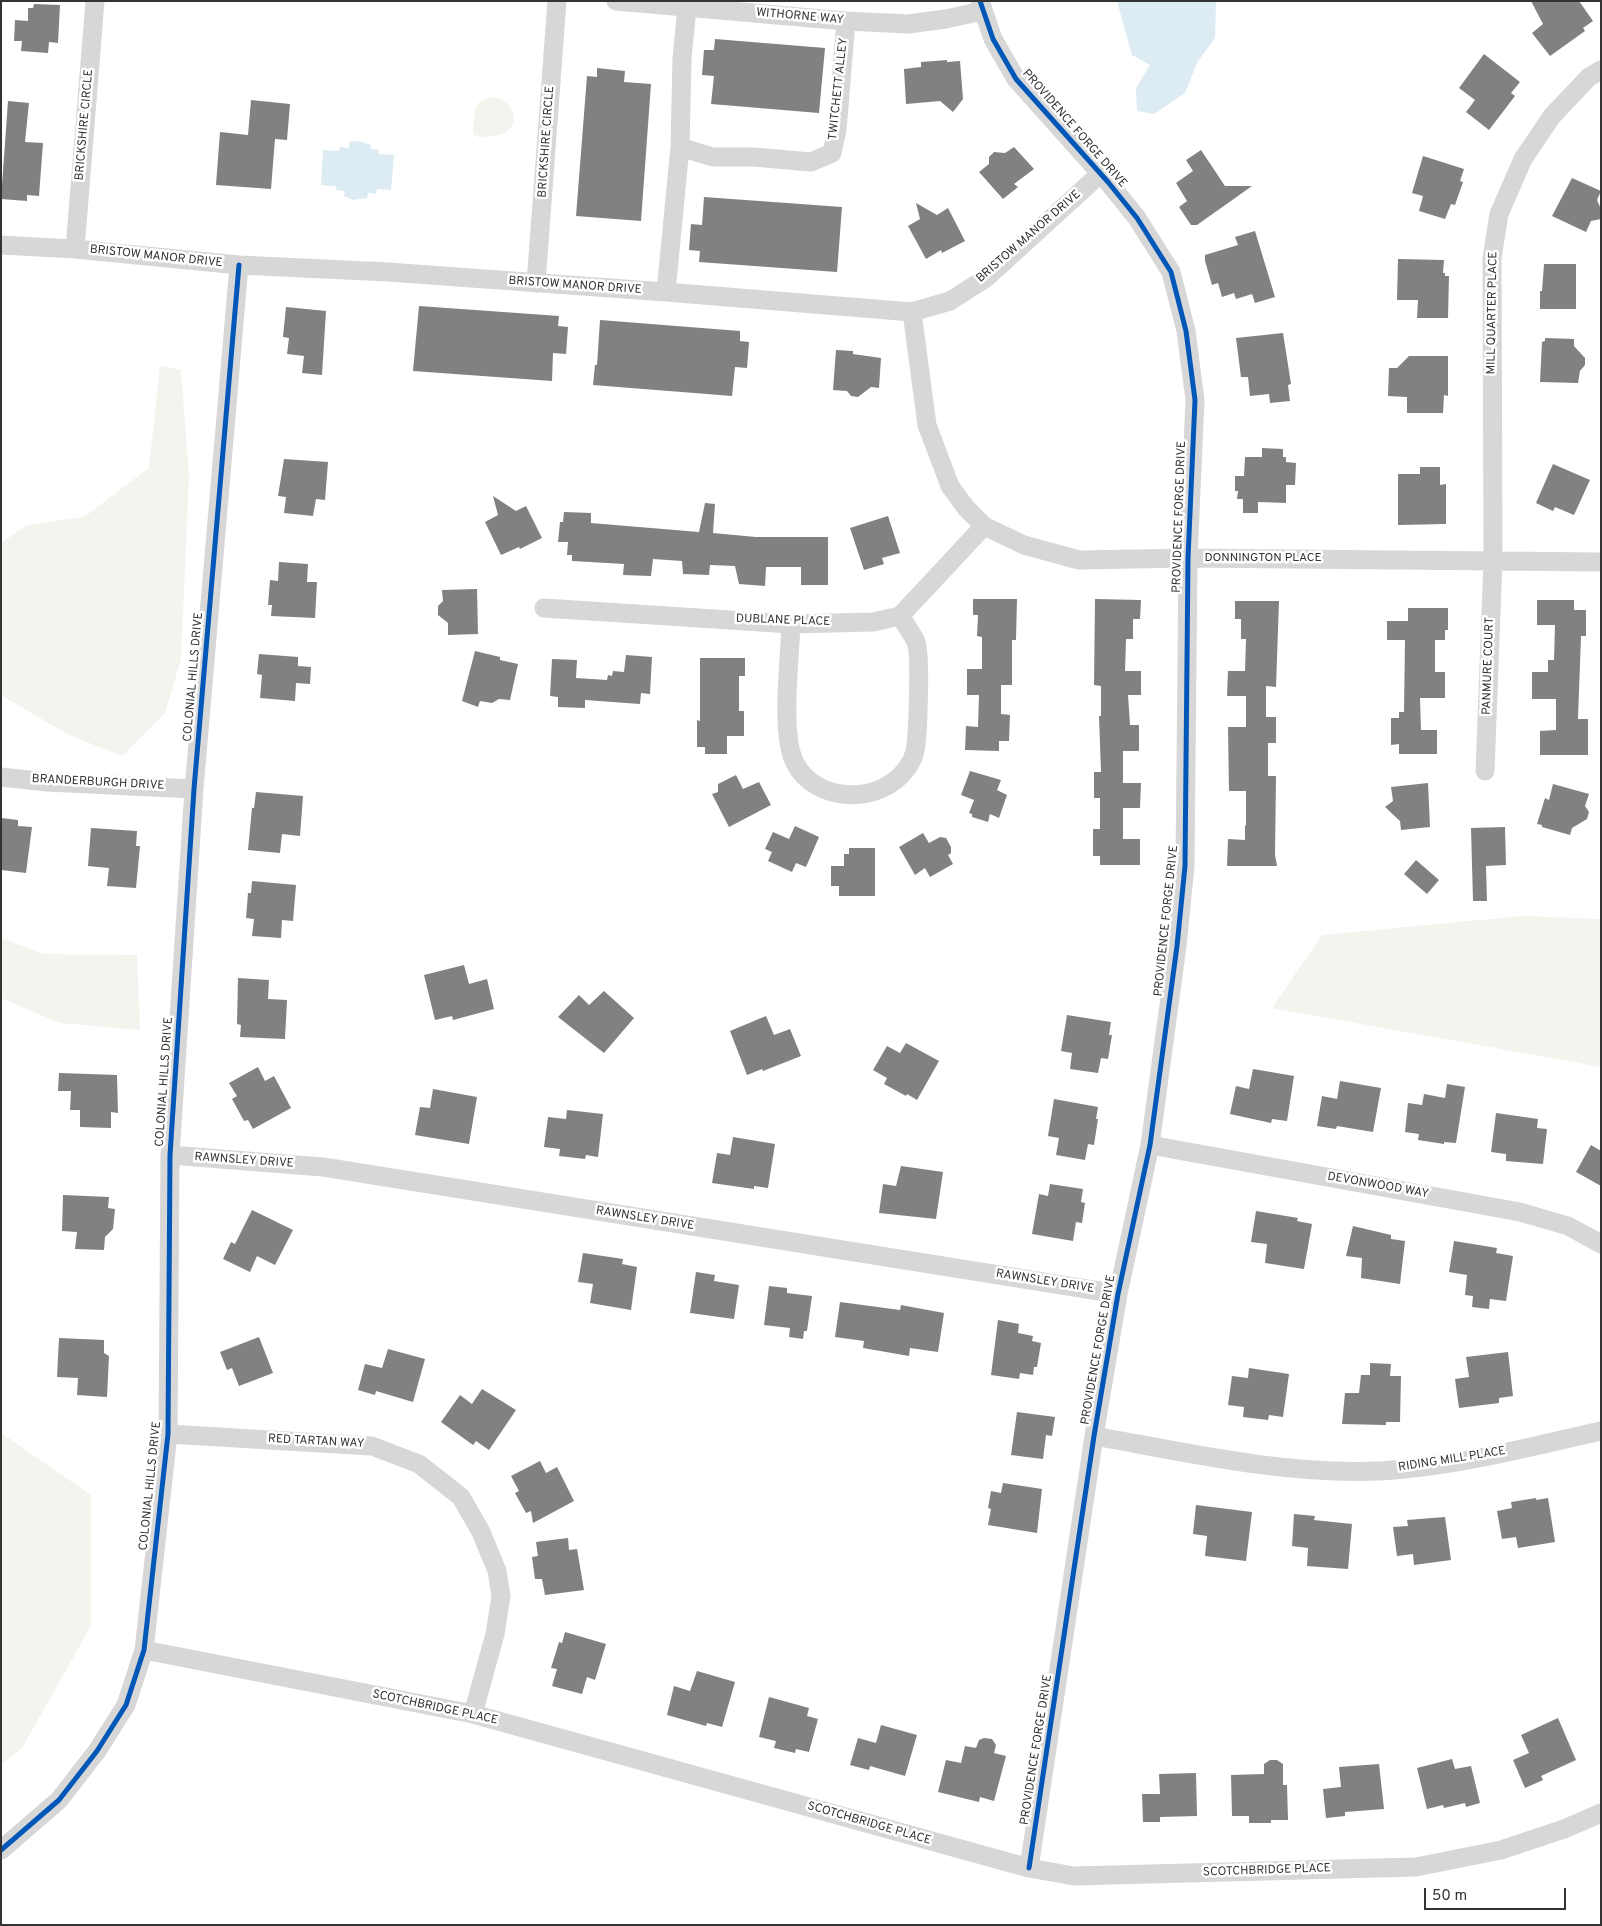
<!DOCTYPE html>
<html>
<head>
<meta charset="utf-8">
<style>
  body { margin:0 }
  #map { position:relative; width:1602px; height:1926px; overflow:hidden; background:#fff; font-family:Overpass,sans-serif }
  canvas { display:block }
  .frame { position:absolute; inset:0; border:2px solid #333; pointer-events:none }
  .scale { position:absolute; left:1424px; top:1888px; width:142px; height:22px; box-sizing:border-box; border:2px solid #333; border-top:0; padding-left:6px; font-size:15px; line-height:18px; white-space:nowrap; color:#333; -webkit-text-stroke:4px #fff; paint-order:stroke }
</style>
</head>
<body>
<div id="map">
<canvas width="1602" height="1926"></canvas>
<div class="frame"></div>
<div class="scale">50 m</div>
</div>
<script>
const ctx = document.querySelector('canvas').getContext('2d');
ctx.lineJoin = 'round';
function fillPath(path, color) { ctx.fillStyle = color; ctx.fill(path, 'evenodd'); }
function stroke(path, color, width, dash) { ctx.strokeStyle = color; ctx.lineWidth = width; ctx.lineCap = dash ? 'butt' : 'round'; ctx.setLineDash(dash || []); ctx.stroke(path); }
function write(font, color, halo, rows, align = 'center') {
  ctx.font = font + ' Overpass,sans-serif'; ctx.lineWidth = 5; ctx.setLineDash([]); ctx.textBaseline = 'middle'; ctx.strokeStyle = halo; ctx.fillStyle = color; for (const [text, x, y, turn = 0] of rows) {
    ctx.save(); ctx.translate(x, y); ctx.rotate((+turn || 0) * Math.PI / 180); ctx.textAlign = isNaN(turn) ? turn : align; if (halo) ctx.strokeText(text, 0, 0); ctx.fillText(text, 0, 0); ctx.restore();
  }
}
fillPath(new Path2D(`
  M491,97c19,0 32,24 15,35 -5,3 -10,3 -15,4 -8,1 -12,4 -18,-3l2,-23 5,-9z
  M160,366l21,4 8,106 -8,183 -16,54 -43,43 -53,-21 -63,-37 -5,-5v-150l26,-18 57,-8 65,-49z
  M1522,916l79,3v148l-329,-59 50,-73z
  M1,938l42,16 94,1 3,75 -80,-7 -59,-25z
  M1,1433l90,62v131l-69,122 -21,17z`), '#f1f5ed');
fillPath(new Path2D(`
  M1117,1h99l-1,37 -17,23 -13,32 -31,21 -17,-3 -1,-23 14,-23 -18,-10z
  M359,141l12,4v4l8,1v4l15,1 -3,35 -14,-1 -1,5 -8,-1 -1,5 -14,2 -9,-4 1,-5 -9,-1v-4l-15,-1 2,-35 16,1 1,-4 9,1v-6z`), '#ddebf3');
fillPath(new Path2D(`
  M1531,1h48l14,20 -10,7 2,3 -35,25 -18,-23 11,-9z
  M34,4l26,1 -2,38 -9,-1 -1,11 -27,-2 1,-10h-8l1,-21 13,1v-13h5z
  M715,39l110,9 -6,65 -108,-9 3,-28 -12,-1 2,-25h10z
  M1484,54l36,28 -9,11 4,3 -26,34 -23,-18 9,-12 -16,-12z
  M947,60v2l13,-1 3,38 -10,13 -13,-11 -34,3 -2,-35 17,-2v-5z
  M597,68l28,3 -1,11 27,2 -10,137 -65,-5 11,-140 10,1z
  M251,100l39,4 -3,36 -12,-1 -4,50 -55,-4 4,-53 28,3z
  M8,101l21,2 -4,39 18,1 -4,53 -12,-1v6l-26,-2z
  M1014,147l20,22 -20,15 4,3 -15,12 -24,-27 10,-8v-7l5,-5 11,1z
  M1201,150l24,36h27l-55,39h-6l-12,-18 8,-6 -11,-18 17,-12 -7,-11z
  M1423,156l41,13 -4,12 3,1 -8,23 -4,-1 -6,15 -26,-8 4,-15 -11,-3z
  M1572,178l29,13 -4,9 4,9v10l-10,2 -5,11 -34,-16z
  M704,197l138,10 -5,65 -138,-10 1,-11 -11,-1 2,-26 11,1z
  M916,203l21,12 11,-7 17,33 -23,12 -1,-3 -15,9 -18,-33 12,-7z
  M1255,231l20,66 -20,6 -3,-9 -16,5 -2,-6 -12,4 -4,-14 -6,2 -7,-24v-6l33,-10 -3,-8z
  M1398,259l46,1 -1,13h2v3h4l-1,42h-31l1,-18h-21z
  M1544,264h32v45h-36v-18h2z
  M419,306l140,10 -1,10 10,1 -2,27 -13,-1 -1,28 -139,-10z
  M286,307l40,4 -4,64 -20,-2 2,-17 -17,-2 2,-16 -6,-1z
  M600,320l140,11v10l9,1 -2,26 -12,-1 -3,29 -139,-11 2,-20h2z
  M1283,333l8,51 -3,1 2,16 -20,2 -1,-9 -19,2 -2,-19h-7l-5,-39z
  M1545,338l29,1v7l11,12v7l-5,6 -2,12 -38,-1 2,-40 3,-1z
  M836,350l17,1v3l28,4 -2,30 -8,-1 -13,10 -7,-1 -4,-5 -14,-1z
  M1409,356h39v40l-4,-1 -1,18h-36v-16l-19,-1 1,-28h8z
  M1262,448l21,1v8h3v5l10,1 -1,22h-9v18l-28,-1v11h-15v-14h-6l1,-8h-3v-15h9l1,-19h17z
  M284,459l44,3 -3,38 -9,-1 -3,17 -29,-3 2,-16 -8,-1z
  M1553,464l37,16 -16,35 -19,-8 -2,4 -17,-8z
  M1420,467h20v18l6,-1v40l-48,1v-51h22z
  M493,496l23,15 10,-5 16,32 -22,11 -1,-2 -18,8 -16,-33 13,-7z
  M705,503l10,1 -2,29 43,4h72v48h-27v-18h-35l-1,19 -26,-2 -4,-18 -25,-1 -1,10 -26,-1 -1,-13 -29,-2 -2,17 -28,-1 1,-11 -52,-3v-6h-5l1,-13h-10l2,-20h3l1,-10 27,1v10l108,9z
  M888,516l12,37 -18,5 2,6 -20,6 -14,-42z
  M279,562l29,2 -1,18h10l-2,36 -44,-2 1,-11h-4l2,-25 8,1z
  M477,589l1,45 -30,1v-12l-10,-8v-9l5,-5 -1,-11z
  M973,599h44l-1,41h-4v45h-11v29l9,1 -1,26h-10v10l-34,-1 1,-24 12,1 1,-32h-12v-26h15v-32l-5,-1 1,-21h-5z
  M1095,599l46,1 -1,19h-7v20h-7l-1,32h16v24h-13l2,30h9v26h-16v32h18l-1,25h-17v31h17v26h-40v-9h-7v-27h7v-31h-6v-26h7l-2,-56h2v-30l-7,-1z
  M1537,600h37v10h12v26h-5l-3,83h10v36h-48v-24l16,-1v-31h-24v-27h16v-12h6l1,-35h-18z
  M1235,601h44l-3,86 -10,-1v31h10v26h-8v33h8l-1,79 2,11h-50l1,-27 17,1v-15l1,1v-35h-17l-1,-64h18v-31h-19l1,-25h17l1,-32h-5v-20h-6z
  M1408,608h40v22h-3v10h-10v32h10v26h-25l1,32h16v24h-38v-10l-8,1v-27h8v-6h5l1,-72h-18v-19h21z
  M475,651l25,6v3l18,4 -8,36 -11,-1 -7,4 -12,-2 -2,6 -16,-6z
  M259,654l39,3v9l13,1 -1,17 -14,-1 -1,18 -35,-3 2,-23 -5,-1z
  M626,655l26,2 -2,37 -9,-1 -1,11 -55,-4v8l-27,-1v-10l-8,-1 2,-37 25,1 -1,18 31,2 1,-5 4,1 1,-5 11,1z
  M700,658h45v18h-6v35h5v25h-17v18h-22v-7h-8v-27l3,1z
  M970,771l31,9 -4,10 10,5 -8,23 -9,-4 -2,8 -16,-5v-3l-3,-1 5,-13 -13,-5z
  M736,775l7,14 16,-7 12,23 -42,22 -17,-33 6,-2v-8z
  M1428,783l2,44 -29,3 -1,-9 -15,-14 8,-6 -2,-14z
  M1553,784l36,10 -4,12 4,6 -2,7 -15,9 -2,7 -28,-8v-2l-5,-1 8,-26 4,2z
  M256,792l47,4 -3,40 -18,-2 -2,19 -32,-3 4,-42h2z
  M1,818l17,2v6l14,1 -6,46 -25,-3z
  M795,826l24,11 -13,30 -10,-4 -4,9 -24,-11 4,-9 -7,-3 8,-17 16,7z
  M1505,827l1,38 -20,1 1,35h-14l-2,-73z
  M91,828l46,3 -1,15h4l-4,42 -29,-2 2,-18 -21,-2z
  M923,833l6,10 11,-6 6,1 5,9v6l-3,2 5,9 -23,13 -5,-9 -10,7 -16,-28z
  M849,848h26v48h-36v-10h-8v-20h13v-12h5z
  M1416,860l23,20 -12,14 -23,-20z
  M252,881l44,4 -3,36 -11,-1 -1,18 -29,-2 2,-17 -8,-1 2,-25h3z
  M464,965l5,19 18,-5 7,30 -41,11 -1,-4 -17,4 -11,-45z
  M238,978l31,2 -1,19 19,1 -2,39 -45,-2 1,-12 -4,-1z
  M604,991l30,27 -30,35 -46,-36 21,-22 10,10z
  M1067,1015l44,7 -2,13h3l-4,24 -7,-1 -3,15 -28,-4 2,-16 -11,-2z
  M766,1016l8,19 16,-6 11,27 -38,15 -1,-2 -15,6 -17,-44z
  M906,1043l33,18 -22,39 -10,-6 -1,2 -22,-12 3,-6 -14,-8 14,-24 13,7z
  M258,1067l7,14 9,-5 17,32 -38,21 -5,-9 -4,1 -12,-22 5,-3 -8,-13z
  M1253,1069l41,7 -7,45 -15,-2 -1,4 -41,-9 6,-28 13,3z
  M59,1073l58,2 1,38 -7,-1v16l-31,-1v-17h-10l1,-19h-13z
  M1340,1081l41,7 -8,44 -36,-6 -1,3 -19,-3 5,-30 15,3z
  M1447,1084l18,3 -9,56 -12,-1v2l-26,-4 1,-6 -14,-2 3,-29 14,2 2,-11 21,4z
  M433,1089l44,8 -8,47 -54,-9 5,-28 10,1z
  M1054,1099l44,8 -2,12h2l-4,26 -6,-1 -3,16 -29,-5 3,-17 -11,-2z
  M567,1110l36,4 -5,43 -12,-2 -1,4 -26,-3 1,-7 -16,-2 4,-30 18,2z
  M1496,1113l42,6 -1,9 10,1 -4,35 -37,-3v-7l-15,-2z
  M733,1137l42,7 -7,44 -14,-2v3l-42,-6 5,-30 13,2z
  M1591,1145l10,6v35l-25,-14z
  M901,1166l42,6 -7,47 -57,-6 4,-29 13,2z
  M1050,1184l33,5 -2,13 4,1 -3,20 -6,-1 -3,19 -41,-7 7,-40 9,2z
  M63,1195l46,2 -1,11 7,1 -2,20 -8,8 -1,13 -29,-1 2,-17 -15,-1z
  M252,1210l41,20 -18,35 -18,-9 -7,16 -27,-13 8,-17 4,2z
  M1256,1211l42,7 -1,3 15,3 -8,45 -39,-6 2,-19 -16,-2z
  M1353,1226l38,9v4l14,2 -5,43 -39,-6 1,-20 -16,-2z
  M1454,1241l43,7 -1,5 17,3 -7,45 -16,-2 -1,10 -17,-2 1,-11 -8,-1 2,-20 -18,-3z
  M583,1253l40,6 -1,5 15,3 -6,43 -41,-7 3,-19 -15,-2z
  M696,1272l19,3 -1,6 25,4 -5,34 -44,-6z
  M769,1286l18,2v5l25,3 -5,35h-3l-1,8 -14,-2 1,-9 -26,-3z
  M840,1302l60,8 1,-5 43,8 -6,39 -28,-4 -1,8 -46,-8 1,-7 -29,-4z
  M998,1320l21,4 -1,9 15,3 -1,5 9,2 -4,24h-3l-1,8 -13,-2 -1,6 -28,-4z
  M259,1337l14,36 -34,13 -7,-18 -5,2 -7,-18z
  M59,1338l45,2v13l5,3 -2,41 -30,-2 1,-17 -21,-1z
  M388,1349l37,10 -12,43 -37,-11 -1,4 -17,-5 7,-26 17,4z
  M1508,1352l5,44 -14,2v5l-40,5 -4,-29 14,-2 -3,-20z
  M1370,1363l21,1 -1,12h11l-1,46h-14v3l-44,-1 3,-31h14l2,-18h9z
  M1249,1368l40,6 -6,43 -14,-2 -1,5 -25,-3 1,-10 -16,-2 4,-29 16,2z
  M482,1389l34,21 -27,40 -13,-9 -3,4 -32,-23 19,-27 12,9z
  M1017,1412l38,5 -3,19 -6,-1 -3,24 -32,-4z
  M540,1461l6,12 11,-6 17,34 -41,22 -2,-12 -5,2 -11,-20 4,-2 -8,-15z
  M1003,1483l39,6 -5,44 -49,-8 3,-16 -3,-1 3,-17 10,2z
  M1536,1498v2l12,-2 7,44 -37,6 -2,-11 -14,2 -5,-28 15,-3 -1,-6z
  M1196,1505l56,7 -6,49 -41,-5 2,-20 -14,-2z
  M1294,1514l21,2 -1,4 38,4 -4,45 -41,-3 1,-18 -16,-2z
  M1445,1517l6,43 -37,5 -1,-11 -16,2 -4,-29 15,-1 -1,-6z
  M568,1538l1,12 8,-1 7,41 -39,5 -3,-16h-7l-3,-22 6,-1 -2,-14z
  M565,1632l41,12 -11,36 -8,-3 -5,17 -30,-8 5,-17 -6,-1 8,-26 3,1z
  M697,1671l38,11 -13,45 -15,-4 -1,3 -39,-11 7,-29 16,5z
  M769,1697l40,11 -2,8 11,3 -9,33 -13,-3 -1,4 -21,-5 2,-7 -17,-4z
  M1558,1718l18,42 -35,16 2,4 -18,8 -12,-28 16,-7 -8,-18z
  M881,1725l36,10 -12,41 -35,-10 -1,4 -19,-5 8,-27 18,5z
  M984,1738l8,1 4,6 -2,8 12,3 -12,45 -14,-4 -1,5 -41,-10 8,-32 15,3 4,-17 11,2 3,-8z
  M1452,1759l3,10 16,-3 9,37 -14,4 -1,-4 -21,5 -1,-3 -16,4 -10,-41z
  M1270,1760h7l6,4v21h4l1,35h-17v3h-22v-7h-17l-1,-41 33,-1v-10z
  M1379,1764l5,45 -39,3v4l-19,2 -3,-29 18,-2 -2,-20z
  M1196,1773l1,43 -37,1v5h-17l-1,-28h18l-1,-20z`), '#818181');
stroke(new Path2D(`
  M616,1l230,20 62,3 38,-5 36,-8
  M980,1l13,38 23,40 92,103 29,36 34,54 15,59 9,69 -7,158 -3,308 -8,80 -27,199 -32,149 -24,142 -65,432
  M687,7l-5,52 -2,88 33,10h41l57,5 21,-9 5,-23 9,-109
  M1,245l74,4 164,16 149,7 278,20 246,20 38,-11 36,-23 114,-104
  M75,249l20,-248
  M536,283l21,-282
  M666,292l14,-145
  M912,312l15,113 23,61 16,22 18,18 40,19 55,15 109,-2 413,4
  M544,608l247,16 82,-2 27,-6 84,-90
  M791,624c-1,33 -11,111 4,139 21,41 86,42 112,5 3,-4 7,-12 8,-17 3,-15 6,-98 1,-109 -4,-9 -11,-18 -16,-26
  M1485,771l8,-210 -1,-303 7,-44 24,-55 29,-43 37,-39 12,-7
  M1,777l46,5 147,7
  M1150,1145l370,67 48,14 33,18
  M170,1155l153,12 795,127
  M168,1434l204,12 47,18 42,33 20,35 16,39 4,25 -6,38 -22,80
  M1094,1436c95,17 190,39 286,35 75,-4 148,-24 221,-40
  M144,1650l329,64 556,154 45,8 342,-9 85,-17 63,-21 37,-16
  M1,1850l58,-50 38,-49 29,-46 18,-55 24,-216 2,-279 24,-366 45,-524`), '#d7d7d7', 19);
stroke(new Path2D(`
  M980,1l13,38 23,40 92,103 29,36 34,54 15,59 9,69 -7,158 -3,308 -8,80 -27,199 -32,149 -24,142 -65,432
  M1,1850l58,-50 38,-49 29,-46 18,-55 24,-216 2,-279 24,-366 45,-524`), '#0057b8', 5);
write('12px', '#333', '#fff', [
  ["WITHORNE WAY",800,17,5],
  ["TWITCHETT ALLEY",839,89,-84],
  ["BRICKSHIRE CIRCLE",85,125,-85],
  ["PROVIDENCE FORGE DRIVE",1074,129,49],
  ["BRICKSHIRE CIRCLE",547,142,-86],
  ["BRISTOW MANOR DRIVE",1029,237,-41],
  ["BRISTOW MANOR DRIVE",156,257,6],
  ["BRISTOW MANOR DRIVE",575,286,4],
  ["MILL QUARTER PLACE",1493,313,-89],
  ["PROVIDENCE FORGE DRIVE",1180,517,-88],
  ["DONNINGTON PLACE",1263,559],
  ["DUBLANE PLACE",783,621,2],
  ["PANMURE COURT",1489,666,-88],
  ["COLONIAL HILLS DRIVE",194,677,-85],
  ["BRANDERBURGH DRIVE",98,783,3],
  ["PROVIDENCE FORGE DRIVE",1167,921,-84],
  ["COLONIAL HILLS DRIVE",165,1082,-86],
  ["RAWNSLEY DRIVE",244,1161,4],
  ["DEVONWOOD WAY",1378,1186,10],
  ["RAWNSLEY DRIVE",645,1219,9],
  ["RAWNSLEY DRIVE",1045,1282,9],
  ["PROVIDENCE FORGE DRIVE",1099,1350,-80],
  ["RED TARTAN WAY",316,1442,3],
  ["RIDING MILL PLACE",1452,1460,-9],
  ["COLONIAL HILLS DRIVE",151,1486,-84],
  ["SCOTCHBRIDGE PLACE",435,1708,12],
  ["PROVIDENCE FORGE DRIVE",1037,1750,-81],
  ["SCOTCHBRIDGE PLACE",869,1824,16],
  ["SCOTCHBRIDGE PLACE",1267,1871,-2]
]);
</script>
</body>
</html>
